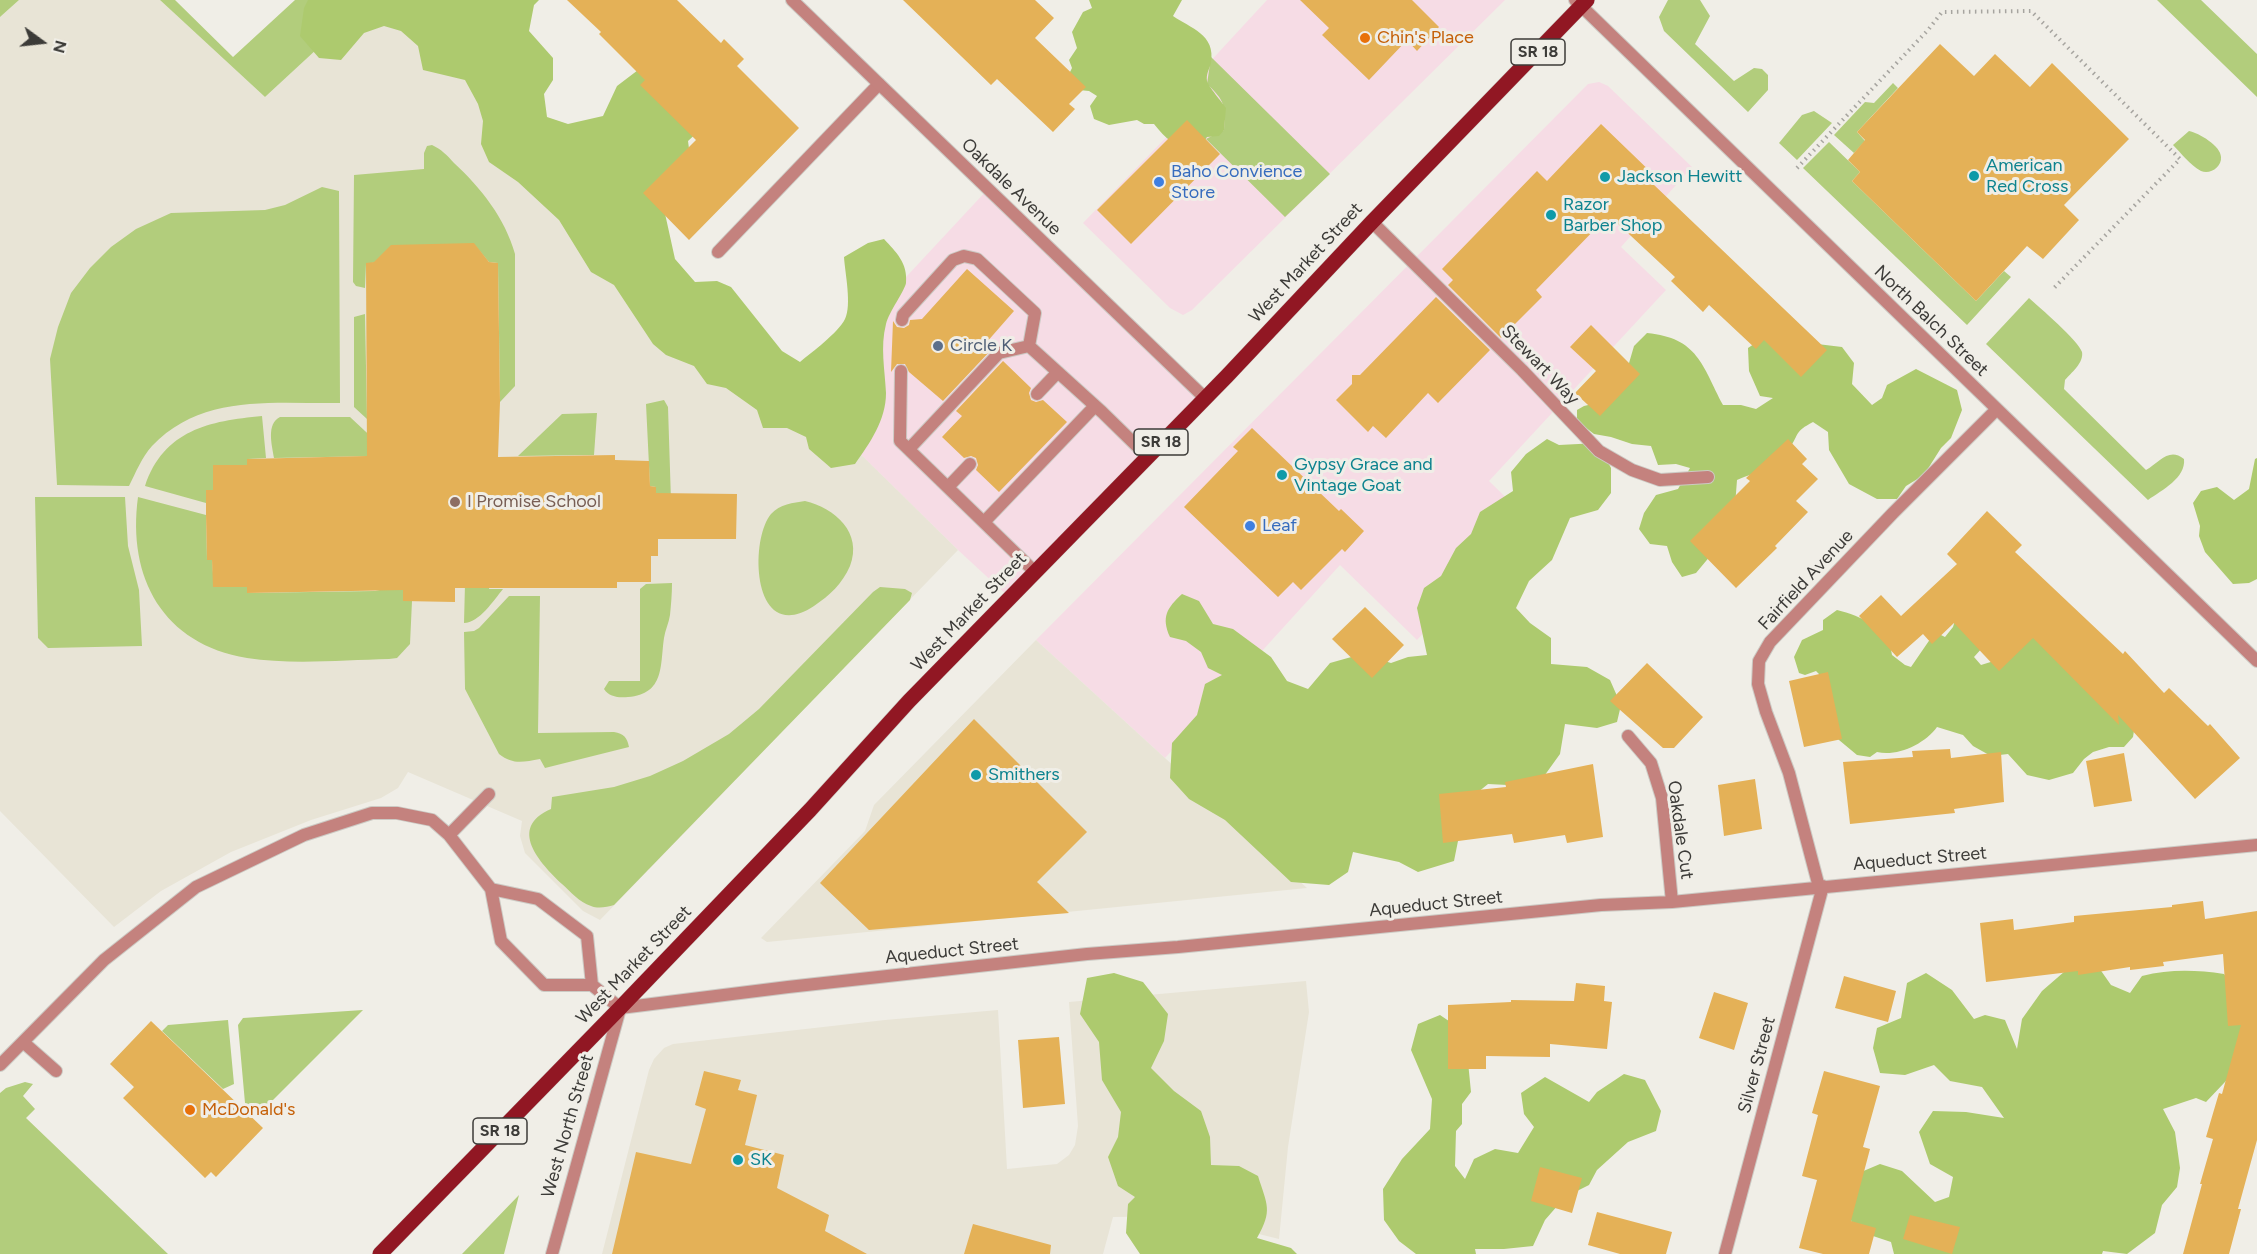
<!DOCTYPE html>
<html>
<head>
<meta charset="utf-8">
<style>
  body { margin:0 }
  #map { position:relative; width:2257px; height:1254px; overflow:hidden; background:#f0eee7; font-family:Figtree,sans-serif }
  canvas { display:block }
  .north { position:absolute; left:12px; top:12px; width:60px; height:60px; -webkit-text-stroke:4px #f0eee7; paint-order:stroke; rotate:105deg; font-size:16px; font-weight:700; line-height:24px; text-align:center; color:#3c3b38 }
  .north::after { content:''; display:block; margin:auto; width:21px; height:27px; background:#3c3b38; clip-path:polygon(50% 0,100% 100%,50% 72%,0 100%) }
</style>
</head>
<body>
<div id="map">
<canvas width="2257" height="1254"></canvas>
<div class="north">N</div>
</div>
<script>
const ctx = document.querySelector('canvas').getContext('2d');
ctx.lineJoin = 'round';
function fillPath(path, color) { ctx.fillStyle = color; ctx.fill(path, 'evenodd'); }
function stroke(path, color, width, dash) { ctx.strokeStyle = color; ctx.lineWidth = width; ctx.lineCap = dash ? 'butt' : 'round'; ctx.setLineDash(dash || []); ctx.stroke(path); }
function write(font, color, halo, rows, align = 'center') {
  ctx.font = font + ' Figtree,sans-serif'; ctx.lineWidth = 6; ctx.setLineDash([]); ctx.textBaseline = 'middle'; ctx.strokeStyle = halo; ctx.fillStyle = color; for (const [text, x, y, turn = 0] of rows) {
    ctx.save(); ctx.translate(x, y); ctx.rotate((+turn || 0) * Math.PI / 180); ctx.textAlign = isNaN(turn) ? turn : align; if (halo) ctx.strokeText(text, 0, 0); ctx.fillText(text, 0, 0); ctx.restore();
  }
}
fillPath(new Path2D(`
  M1267,0h238l-313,310 -9,5 -13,-7 -87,-85 101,-104 -14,-14z
  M1599,82l9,4 84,81 -71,80 45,43 -177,191 39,38 -111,121 -77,-75 -175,193 -129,-118 552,-556z
  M988,189l217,209 -195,200 -52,-48 -160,-157z`), '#f6dce5');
fillPath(new Path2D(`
  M19,0h141l105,97 105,-97h29l559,550 -358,370 -17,-9 -58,-58 -5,-17 2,-15 -114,-49 -10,16 -17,10 -70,22 -80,32 -70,39 -47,36 -114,-116v-794z
  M1036,640l271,248 -540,54 -6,-4 104,-107 9,-26z
  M1306,981l3,31 -21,135 -9,92 -93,-23 -73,1 -10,37h-501l47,-184 5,-11 10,-11 9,-4 212,-24 113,-10 9,159 50,-5 12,-9 6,-10 3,-19 -9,-124z`), '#e8e4d6');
fillPath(new Path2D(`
  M0,0h19l-19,17z
  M160,0h15l58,57 62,-57h75l-105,97z
  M1668,0h32l10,16 -15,28 39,37 20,-13 8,1 6,6v15l-20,22 -84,-81 -5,-14z
  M2157,0h44l56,54v43z
  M1211,57l119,117 -45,43 -79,-78 18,-9c2,-24 1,-29 -17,-46z
  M1893,83l5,5 -41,44 8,9 -11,12 -20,-18 31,-33 9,1z
  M1814,111l18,12 -35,37 -18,-17 23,-28z
  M2189,131c10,2 32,15 32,26 1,10 -11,18 -20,14 -11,-6 -20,-18 -28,-26z
  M1829,142l31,30 -8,9 124,120 28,-30 7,6 -44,48 -164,-157z
  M432,145c9,4 16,11 22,18 27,25 51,55 61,91v132l-15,16 -2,-139 -9,-1 -15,-18 -108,20 -1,24 -9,-2 -3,-4 1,-107 70,-6v-16l3,-7z
  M322,187l17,4 1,212c-66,1 -138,-10 -188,43 -10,11 -16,26 -23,40l-72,-1 -7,-126 8,-32 13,-34 19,-25 21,-21 25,-18 35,-16 94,-3 20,-5z
  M2029,298c10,9 50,43 53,54 2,11 -11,21 -17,28l-1,9 82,81c14,-8 23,-23 38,-11 2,19 -22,31 -36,41l-162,-156z
  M365,314l2,105 -13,-12v-90z
  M664,400l4,7 3,94h-15v-14l-6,-1 -4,-82z
  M597,413l-3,42 -76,1 44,-42z
  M262,416l4,42 -18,1 -1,6h-34v25l-7,13 -61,-17c19,-56 64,-65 117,-70z
  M280,417h70l30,28 -5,11 -101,2c-2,-13 -8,-34 6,-41z
  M35,497h90l3,49 11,44 3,56 -94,2 -10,-10z
  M138,497l68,18 1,45h5l2,27h33v6l128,-2 28,-6v16h9l-2,43 -13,14 -8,1c-45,1 -98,6 -142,-1 -84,-14 -120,-80 -109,-161z
  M805,501c30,7 58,32 45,65 -8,18 -20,29 -36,40 -62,41 -65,-66 -43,-92 9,-10 22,-11 34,-13z
  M672,583c0,11 -1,22 -2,32 -1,8 -5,15 -6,23 -4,27 1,56 -36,59 -9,1 -19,0 -24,-8l5,-8h31v-92l6,-5z
  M465,584h25l-1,5h14c-9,11 -24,34 -39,34z
  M880,587l25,2 7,4 -2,7 -296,305c-7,2 -16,4 -23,1 -12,-4 -20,-14 -29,-22 -22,-21 -55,-56 -11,-75l1,-12 62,-10 36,-11 33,-15 46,-27 30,-25 114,-117z
  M509,596h31l-2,137 76,-1c10,2 13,5 15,15l-84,21 -5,-9c-17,3 -27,6 -41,-5l-34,-65 -1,-57 10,-1 5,-3z
  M363,1010l-101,101h-8l-9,-8 -7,-78 5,-7z
  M228,1020l6,64 -11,5 -61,-58 6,-6z
  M25,1082l8,2 -10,12 12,13 -9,9 142,136h-168v-161l6,-5z
  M519,1195l-15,59h-42z`), '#b2cd7c');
fillPath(new Path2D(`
  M308,0h231l-5,5 -5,26 24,27v22l-9,14 3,23 21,7 35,-8 14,-30 25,-19 59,62 -13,12 2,15 -28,44 13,59 20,23 22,-1 14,6 51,64 18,11c12,-10 38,-29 45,-43 7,-14 0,-46 -1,-62l24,-14 16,-4c12,13 24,24 22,44 -1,7 -17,29 -20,41 -6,23 -1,46 0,69 0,27 -16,50 -31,71l-24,4 -22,-19 -3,-12 -19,-9h-24l-6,-18 -31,-22 -19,-4 -13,-18 -28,-11 -13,-11 -39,-59 -23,-13 -32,-52 -41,-38 -29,-20 -8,-18 2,-23 -5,-17 -13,-24 -42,-10 -5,-24 -17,-15 -17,-5 -20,7 -23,27 -22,-2 -19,-22 4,-28z
  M1089,0h93l-9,16c17,12 43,18 38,47 -2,7 -5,11 -4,18 1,5 15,21 19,27l-2,22 -5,6 -12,1 -6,9c-23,3 -33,-4 -47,-22h-10l-7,-4 -28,5 -15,-6 -4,-13 7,-10 -8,-5 -10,-1 -12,-12 5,-10 -3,-8 8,-12 -5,-16 11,-20 9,-4z
  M1647,333c51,5 55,32 76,72h18l15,4 17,-11 -13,-2 -11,-25 -1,-23 12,-8 16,-1 66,8 12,16 -2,21 20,21 10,-7 5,-13 29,-16 41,21 5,20 -11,28 -10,10 -17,27 -18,11 -9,13h-20l-28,-15 -20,-34 -1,-18 -15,-10c-19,10 -13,11 -24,27 -12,17 -33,23 -52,31l-3,39 -23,36 -15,18 -14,4 -10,-15 -5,-16 -17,-2 -11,-15 5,-16 12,-18 22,-6 12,-21 -14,-4 -18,1 -7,-19 -19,-2 -21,-7 -17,-3 -17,-13v-11l7,-4 21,-5 22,-31 7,-24z
  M1547,439l12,6 39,-2 13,25v25l-13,17 -28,8 -18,42 -23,21 -13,27 14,15 21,15v26l36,3 23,13 11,25 -4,17 -20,6 -32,-4 -5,30 -18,25 -15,7 -39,-2 -16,13 -12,34 -6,30 -36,11 -19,-10 -46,-10 -5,20 -19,13 -38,-3 -66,-62 -36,-21 -19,-21 2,-35 25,-28 8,-31 17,-9 -14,-7 -7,-16 -15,-11 -16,-4c-9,-20 -3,-29 12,-43l17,7 14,23 20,5 38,28 16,24 21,8 22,-26 32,-9 29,9 17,-6 19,-2 -10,-47 7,-20 17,-12 15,-28 15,-14 9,-22 33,-21 -2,-19 15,-18z
  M2257,458v121l-8,4 -16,1 -28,-32 -6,-16 1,-10 -7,-23 8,-12 16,-4 17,13 15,-11 6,-30z
  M1837,610c24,6 52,18 55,45l13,10 6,2 24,-35 10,5 8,-10 4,-13 26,33 -9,10 7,8 16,-5 30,-28 109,86 -3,19 -9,10h-15l-16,5 -9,7 -11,14 -24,7 -22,-5 -19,-21 -17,2 -18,-10 -10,-11 -26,-8c-12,17 -40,30 -60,25l-7,5 -13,-2 -24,-20 -10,-57 -7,-7 -11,4 -6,-2 -5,-16 8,-17 21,-10v-10z
  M2072,965h25l14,20 19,8 12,-17c28,-7 54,-6 82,-2l23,33 -5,57 -36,38 -10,-4 -33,11 12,23 5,36 -3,19 -15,18 -7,28 -28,21 -24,-3 -1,3h-208l-3,-12 -36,-12 -9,-22 1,-30 33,-14 22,7 33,31 14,-5 4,-20 -23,-13 -11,-32 14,-21 33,1 38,6 -22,-31 -32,-6 -16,-16 -29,10 -25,-2 -7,-25 4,-20 24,-10 6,-35 19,-10 26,17 22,29 11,-4 20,5 12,29 5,-30 20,-28z
  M1114,973l29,9 25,32 -4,27 -13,27 23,23 27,20 9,26 1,28 28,1 19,10c9,29 15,34 -1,62l34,10 6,6h-157l-14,-21 2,-29 7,-7 -17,-11 -10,-29 10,-20 3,-25 -19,-32 -3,-38 -19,-28 7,-36z
  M1440,1015l25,17 6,60 -9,12v20l-6,7 -1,35 10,13 9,-20 21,-10 23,4 16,-26 -10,-13 -3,-21 24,-16 44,25 8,-10 27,-18 21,6 16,31 -5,20 -28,11 -31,28 -8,15 -24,12 -20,23 -12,26 -29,3h-29l1,5h-60l-17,-13 -15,-21 -1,-31 19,-30 28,-30 2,-30 -21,-49 7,-26z`), '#adca6e');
fillPath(new Path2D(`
  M567,0h110l44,43 3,-4 20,20 -7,7 62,62 -110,112 -46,-47 53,-53 -56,-55 5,-5 -46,-46 2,-2z
  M903,0h132l19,18 -19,20 51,49 -17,17 6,5 -22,23 -56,-53 -6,6z
  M1300,0h112l27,27 -22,24 -10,-11 -38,40 -47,-45 7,-7z
  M1940,44l34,32 21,-22 35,33 22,-24 77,76 -65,66 15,15 -36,39 -16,-13 -51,55 -124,-120 8,-9 -12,-12 17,-20 -8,-8z
  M1187,120l33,34 -89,90 -34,-34z
  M1601,124l57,55 -5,5 174,166 -26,27 -37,-37 -8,9 -47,-44 -6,7 -32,-31 4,-4 -59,-55 -8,8 -7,-7 -65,67 6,7 -41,41 -53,-53 5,-5 -11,-11 95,-98 10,10z
  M474,243l15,19 9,1 2,139 -2,55 117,-2v5l34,1 1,25 6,1v6l81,1 -1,45h-78v17h-7v26h-34v6h-162v14l-52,-1v-11l-156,3v-6h-34l-1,-27h-5l-1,-45v-25h7v-25h34v-6l120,-3 -1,-193 8,-1 17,-17z
  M967,269l47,42 -28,32 6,6 -49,52 -34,-29 -4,-8h-8l-6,8 2,-51 4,6 7,1 5,-3 1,-5 12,-1z
  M1436,297l54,53 -52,53 -10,-10 -42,45 -13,-12 -5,6 -32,-32 16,-16v-9h8z
  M1591,325l49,49 -40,42 -25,-23 21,-22 -26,-24z
  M1003,361l28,27 -2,5 2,7 5,2 7,-2 24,22 -68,70 -23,-22 2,-5 -2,-7 -5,-2 -7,2 -22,-21 20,-21 -6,-5z
  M1252,428l87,83 2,-2 23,22 -19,21 -3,-3 -41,41 -8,-8 -15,15 -94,-90 54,-56 -5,-4z
  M1788,439l19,20 -5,5 16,15 -22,22 12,11 -33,34 2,2 -41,40 -46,-47 60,-60 -4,-3z
  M1987,511l35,34 -7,7 108,102 2,-3 39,42 5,-5 39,38 2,-2 30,34 -45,41 -77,-84 1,10 -86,-87 -34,33 -45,-48 -22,21 -9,-10 -26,23 -38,-41 22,-21 20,21 56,-52 -10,-10z
  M1365,607l39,38 -32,33 -40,-39z
  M1647,663l56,54 -29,31h-11l-53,-47z
  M1828,672l14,67 -38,8 -15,-66z
  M974,719l113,113 -50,50 32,31 -200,17 -49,-47z
  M1950,749l1,9 50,-6 3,50 -50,7 1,4 -105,11 -7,-62 70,-5 -1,-6z
  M2124,753l8,48 -38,6 -8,-46z
  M1593,764l10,73 -36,6 -2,-8 -51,8 -2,-9 -69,9 -4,-49 67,-7 -1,-5z
  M1755,779l7,50 -38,7 -6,-51z
  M2203,901l2,18 52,-8v229l-19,69h3l-12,45h-46l19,-70h-2l13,-45 -7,-2 13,-44 3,1 19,-69 -13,1 -5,-72 -60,8 1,4 -34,4v-3l-52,8v-4l-92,11 -6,-59 33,-4 1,11 60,-8v-6l98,-9v-2z
  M1844,976l52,15 -8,31 -53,-14z
  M1576,983l29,3 -1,15 8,1 -5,47 -57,-5v13l-64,-1v13h-38v-64l63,-3v-2l63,1z
  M1714,992l34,11 -14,47 -35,-12z
  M151,1021l112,107 -47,49 -5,-5 -6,6 -82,-80 11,-11 -24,-23z
  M1059,1037l6,67 -42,4 -5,-68z
  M704,1071l37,9 -3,10 19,5 -12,50 39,10 -7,33 52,27 -4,16 42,23h-255l24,-102 55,12 15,-55 -11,-4z
  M1824,1071l56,15 -17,61 7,2 -19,72 25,7 -7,26h-46l-24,-6 18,-68 -15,-4 16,-61 -6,-2z
  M1540,1167l42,11 -10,35 -41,-12z
  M1597,1212l75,20 -6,22h-46l-32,-9z
  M1910,1215l50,12 -8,27 -49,-15z
  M973,1224l78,21 -1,9h-86z`), '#e4b157');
const service = new Path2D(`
  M718,252l161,-168
  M902,320l1,-5 50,-55 11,-4 13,3 58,54 -6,33 73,66 45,44
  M901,371l-1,70 135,131
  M1037,394l21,-22
  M909,449l90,-96 30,-7
  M948,487l22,-23
  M984,522l111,-116
  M449,835l40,-41
  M491,889l47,10 49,37 5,49
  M23,1042l33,29
  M0,1065l104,-105 92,-73 108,-52 68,-22h25l35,7 17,15 42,54 10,52 43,44h48l28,23`);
const minor = new Path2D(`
  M792,0l413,398
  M1575,0l682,661
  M1372,222l150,148 77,81 33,19 28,10 48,-3
  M1628,736l23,27 11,35 10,104
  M1819,887l-30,-114 -23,-61 -8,-28 1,-23 11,-19 123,-129 103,-103
  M620,1008l168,-21 299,-33 91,-7 423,-42 71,-3 585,-57
  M1725,1254l98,-368`);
const tertiary = new Path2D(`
  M552,1254l68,-245`);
const primary = new Path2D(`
  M380,1254l240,-246 190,-198 99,-109 318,-325 145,-154 215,-222`);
stroke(service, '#cccac4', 14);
stroke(minor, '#cccac4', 14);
stroke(tertiary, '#cccac4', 14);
stroke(primary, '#cccac4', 16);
stroke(new Path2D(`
  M1797,168l131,-138 14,-18 89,-1 149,148 -128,131`), '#a7a5a0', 4, [1.5, 4.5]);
stroke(service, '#c4827e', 12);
stroke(minor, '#c4827e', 12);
stroke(tertiary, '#c4827e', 12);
stroke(primary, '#911723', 15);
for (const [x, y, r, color] of [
  [1365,38,6,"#e8710a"],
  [1974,176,6,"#0f9aa8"],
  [1605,177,6,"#0f9aa8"],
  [1159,182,6,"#3f7fe0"],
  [1551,215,6,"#0f9aa8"],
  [938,346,6,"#5c6f8a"],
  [1282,475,6,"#0f9aa8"],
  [455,502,6,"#8d6e63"],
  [1250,526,6,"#3f7fe0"],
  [976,775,6,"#0f9aa8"],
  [190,1110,6,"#e8710a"],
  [738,1160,6,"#0f9aa8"]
]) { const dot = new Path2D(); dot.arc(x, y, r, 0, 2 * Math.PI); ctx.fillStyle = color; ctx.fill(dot); stroke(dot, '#f0eee7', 2); }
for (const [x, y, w] of [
  [1538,52,54],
  [1161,442,54],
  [500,1131,54]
]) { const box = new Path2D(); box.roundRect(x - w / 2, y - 13, w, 26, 4.5); ctx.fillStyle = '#f0eee7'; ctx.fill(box); stroke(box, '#3c3b38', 1.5); }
write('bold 16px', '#3c3b38', null, [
  ["SR 18",1538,52],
  ["SR 18",1161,442],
  ["SR 18",500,1131]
]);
write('18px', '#c56008', '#f0eee7', [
  ["Chin's Place",1377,38],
  ["McDonald's",202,1110]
], 'left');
write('18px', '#0d838f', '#f0eee7', [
  ["American",1986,166],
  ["Red Cross",1986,187],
  ["Jackson Hewitt",1617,177],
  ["Razor",1563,205],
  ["Barber Shop",1563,226],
  ["Gypsy Grace and",1294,465],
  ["Vintage Goat",1294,486],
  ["Smithers",988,775],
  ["SK",750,1160]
], 'left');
write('18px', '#366cbe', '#f0eee7', [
  ["Baho Convience",1171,172],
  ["Store",1171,193],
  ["Leaf",1262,526]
], 'left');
write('18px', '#3c3b38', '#f0eee7', [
  ["Oakdale Avenue",1011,187,44],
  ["West Market Street",1306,263,-47],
  ["North Balch Street",1931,321,44],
  ["Stewart Way",1540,365,46],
  ["Fairfield Avenue",1806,580,-47],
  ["West Market Street",969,612,-46],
  ["Oakdale Cut",1680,830,82],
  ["Aqueduct Street",1920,859,-5],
  ["Aqueduct Street",1436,904,-6],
  ["Aqueduct Street",952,951,-6],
  ["West Market Street",634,965,-46],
  ["Silver Street",1757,1065,-75],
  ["West North Street",568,1126,-74]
]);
write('18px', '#4e5e75', '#f0eee7', [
  ["Circle K",950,346]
], 'left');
write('18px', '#785e54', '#f0eee7', [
  ["I Promise School",467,502]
], 'left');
</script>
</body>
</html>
